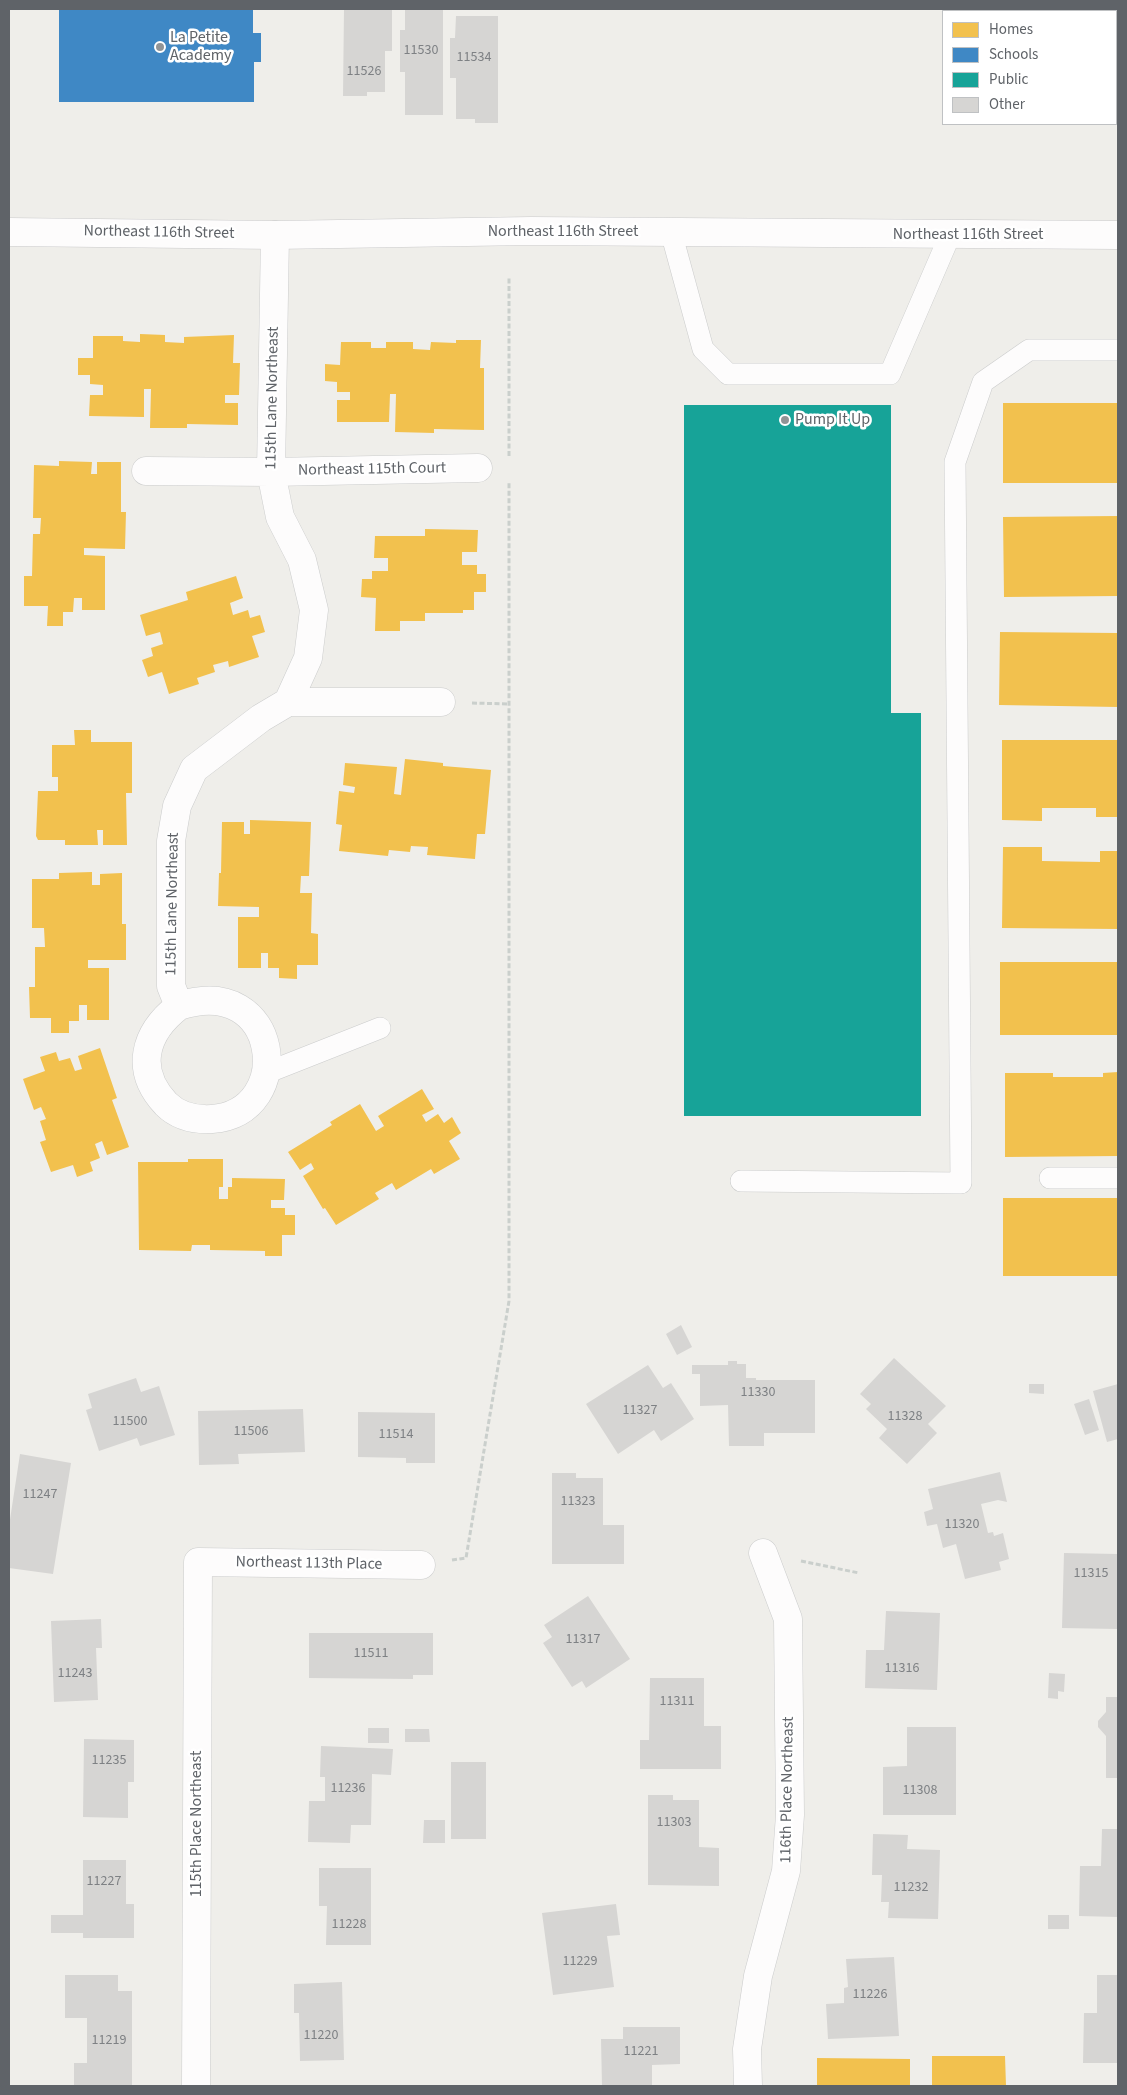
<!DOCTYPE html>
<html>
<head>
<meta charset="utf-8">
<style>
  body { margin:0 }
  #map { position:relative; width:1127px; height:2095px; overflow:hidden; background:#efeeea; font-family:"Source Sans 3",sans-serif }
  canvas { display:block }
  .frame { position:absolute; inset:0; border:10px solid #5f6368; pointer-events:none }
  .legend { position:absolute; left:942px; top:10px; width:175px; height:115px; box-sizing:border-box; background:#fff; border:1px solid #bfc1c3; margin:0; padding:6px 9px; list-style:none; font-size:15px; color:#5f6368 }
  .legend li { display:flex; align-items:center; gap:10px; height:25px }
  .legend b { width:25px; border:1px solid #bfc1c3 }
</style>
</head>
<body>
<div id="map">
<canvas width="1127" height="2095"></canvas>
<div class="frame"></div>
<ul class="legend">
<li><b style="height:14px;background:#f2c14e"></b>Homes</li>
<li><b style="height:14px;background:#3f88c5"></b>Schools</li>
<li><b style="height:14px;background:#17a398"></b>Public</li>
<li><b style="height:14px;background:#d6d5d3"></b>Other</li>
</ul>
</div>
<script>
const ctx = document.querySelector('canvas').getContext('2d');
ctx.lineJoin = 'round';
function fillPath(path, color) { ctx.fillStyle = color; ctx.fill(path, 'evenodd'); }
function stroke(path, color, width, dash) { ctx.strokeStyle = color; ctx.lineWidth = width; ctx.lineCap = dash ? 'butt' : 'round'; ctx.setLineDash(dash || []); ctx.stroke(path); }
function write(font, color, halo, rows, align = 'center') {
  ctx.font = font + ' "Source Sans 3",sans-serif'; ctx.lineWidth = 5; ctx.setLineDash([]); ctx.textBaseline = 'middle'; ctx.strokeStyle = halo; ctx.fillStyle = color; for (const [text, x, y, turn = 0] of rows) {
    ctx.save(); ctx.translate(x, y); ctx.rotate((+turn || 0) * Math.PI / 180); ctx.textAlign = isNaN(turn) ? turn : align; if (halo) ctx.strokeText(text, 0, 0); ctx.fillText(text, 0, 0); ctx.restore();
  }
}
fillPath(new Path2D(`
  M140,334l25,1v7l19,1v-6l50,-2 -1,28h7l-1,32h-14v8h13v22l-51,-1v4h-37l1,-39h-7v28l-55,-1 1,-21h13v-10l-13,-1v-9h-12v-17h15v-22h30v5l17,1z
  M456,340h25l-1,28h4v62l-50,-1v4l-39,-1 1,-38h-6l-1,28h-52v-22h13v-8h-13v-10l-12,-1v-17l15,1 1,-23h30v6h15v-6h27v7l17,1 1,-8 25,1z
  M1003,403h115v80h-115z
  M59,461l33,1 -1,12h6v-12h24v50h5l-1,37 -41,-1v7l21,1v54h-23v-12h-8l-1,14h-10v14h-16l1,-20h-24v-30h8l1,-42h7l1,-16h-8l1,-53 25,1z
  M1118,516v80l-114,1 -1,-80z
  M425,529l53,1 -1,22h-15v13h15v9h9v18h-12v18h-11v3h-38v8h-25v10h-25l1,-33 -15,-1 1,-18h10v-8h16v-13h-14l1,-22h50z
  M236,576l7,22 -13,5 3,12 15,-5 2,8 10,-3 5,17 -13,4 7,21 -30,10 -1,-6 -15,4 2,7 -18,6 2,6 -30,10 -7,-22 -14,5 -6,-17 11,-4 -2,-8 12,-4 -3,-12 -14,4 -6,-21 48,-15 -2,-8z
  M1000,632l118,1v74l-119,-2z
  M74,730h17v12h41v51h-6l1,52h-24v-15h-6l1,15h-33v-5h-27l-2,-4 2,-45h20v-14h-6v-32h23z
  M1002,740h116v77h-22v-9h-54v13l-40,-1z
  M405,759l38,4v3l48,4 -6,64h-8l-2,25 -48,-4 1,-8 -17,-1 -1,6 -21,-2 -1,6 -49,-5 3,-26 -6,-1 3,-33 15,2 1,-6 -12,-2 2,-22 52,4 -3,27 7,1z
  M250,820l61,2 -2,54h-8l-1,17h12l-1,40 7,1v31h-21v14l-18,-1v-10h-11v-15h-7v15h-23v-51h21v-10l-41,-1 1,-33h2l1,-51h22v12h6z
  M1003,847h39v14l58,1v-11h18v78l-116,-1z
  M92,872v13h8v-11l22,-1v51h4v36h-38v8h21v52h-22v-15h-8v16h-10v12h-18v-15h-21l-1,-31h6v-40h10l-1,-19h-12v-49h27v-6z
  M1000,962h118v73h-118z
  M100,1048l17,50 -5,2 17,47 -22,8 -5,-14 -7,3 5,14 -10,4 3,9 -16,6 -4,-12 -22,7 -11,-30 6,-2 -6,-19 6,-2 -5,-12 -7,3 -11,-31 22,-8 -5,-14 16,-5 3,9 11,-3 5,13 7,-2 -4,-13z
  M1118,1072v84l-113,1v-84h48v4h50v-4z
  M422,1089l12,20 -12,6 4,7 12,-8 6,9 8,-6 9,16 -12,8 11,18 -26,15 -3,-5 -35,21 -4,-7 -17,10 4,6 -43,26 -11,-17 -2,1 -20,-33 11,-7 -3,-6 -11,7 -12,-18 44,-27 -2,-3 30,-18 16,27 8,-5 -6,-10z
  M188,1159h35v28h-4v12h9v-12h4v-9l53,1 -1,21h-13v8h14v7h10v20h-13v21h-17v-5l-55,-1v-5h-18l-1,6 -52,-1 -1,-88h50z
  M1003,1198h115v78h-115z
  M932,2056h73l1,30h-74z
  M817,2058l93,1v27h-93z`), '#f2c14e');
fillPath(new Path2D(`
  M59,9h194v24h8v29h-7v40h-195z`), '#3f88c5');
fillPath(new Path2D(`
  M684,405h207v308h30v403h-237z`), '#17a398');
fillPath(new Path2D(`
  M344,9h48v42h-7v41h-18v4h-24z
  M405,9h38v106h-38v-43h-5v-42h5z
  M456,16h42v107h-23v-4h-19v-41h-6v-40h5z
  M681,1325l11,22 -15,8 -11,-21z
  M894,1358l52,48 -18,18 9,9 -30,31 -28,-26 8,-9 -21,-20 5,-5 -11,-10z
  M728,1361h9v3h9v14h10v2h59v53h-51v13h-35l-1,-41 -28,1v-32h-8v-9h36z
  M648,1365l15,23 8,-5 23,36 -33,22 -7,-11 -36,24 -32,-50z
  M136,1378l5,14 18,-6 16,49 -35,11 -3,-8 -38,13 -13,-41 6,-2 -4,-14z
  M1029,1384h15v10l-15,-1z
  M1118,1384v55l-11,3 -14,-51z
  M1089,1399l10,31 -14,5 -11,-31z
  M303,1409l2,43 -67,2 1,10 -40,1 -1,-54z
  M358,1412l77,1v50h-29v-5l-48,-1z
  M20,1454l51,9 -18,111 -44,-6v-42z
  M1000,1472l7,30 -9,-2 -17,4 7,29 5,-1 1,4 9,-3 6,26 -10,3 2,8 -36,9 -9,-35 -13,4 -6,-24 -10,2 -3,-14 9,-3 -5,-20z
  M552,1473h24v5h27v47h21v39h-72z
  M1064,1553l54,1 -1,75 -55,-1z
  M588,1596l42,63 -44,29 -4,-7 -10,6 -29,-44 9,-6 -8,-12z
  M886,1611l54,2 -3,77 -72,-2 1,-38h18z
  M101,1619l1,29h-6l2,52 -44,2 -3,-81z
  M309,1633h124v42h-20v4l-104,-1z
  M1049,1673l16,1 -1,18 -6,-1v8l-10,-1z
  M650,1678h54v48h17v43h-81v-29h9z
  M1106,1697h12v81h-12v-42l-8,-9v-6l8,-9z
  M907,1727h49v88h-73v-48l24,-1z
  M368,1728h21v15h-21z
  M405,1729h24l1,13h-25z
  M84,1739l50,1v42h-6v36l-45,-1z
  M321,1746l72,3 -2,26 -19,-1 -1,51h-20l-1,18 -42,-1 1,-41h16v-24h-5z
  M451,1762h35v77h-35z
  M648,1795h25v5h26v47l20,1v38l-71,-1z
  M424,1820h21v23h-22z
  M1102,1829h16v88l-39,-1 1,-50h21z
  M873,1834l35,1 -1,14 33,1 -2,69 -50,-1 1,-16h-8l1,-27h-10z
  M83,1860h43v44h8v34h-51v-5h-32v-18h32z
  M319,1868h52v77h-45l1,-39h-8z
  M616,1904l4,31 -13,1 7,51 -61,8 -11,-82z
  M1048,1915h21v14h-21z
  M894,1957l5,79 -71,3 -2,-35 18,-1v-15l4,-1 -2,-28z
  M65,1975h53v16h14v95h-58v-23h13v-45h-22z
  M1097,1975h21v88h-35l1,-50h13z
  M342,1982l2,78 -44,1 -1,-48h-5v-29z
  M623,2027h57v37l-28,1v21h-50l-1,-47h22z`), '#d6d5d3');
const lane = new Path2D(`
  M671,232l32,117 25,25h162l60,-139
  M266,1073l114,-45
  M1050,1178h68
  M741,1181l220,2 -6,-721 28,-80 46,-32h89`);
const street = new Path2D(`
  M146,471l125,1 207,-4
  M288,702h153
  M179,1006c102,-34 118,107 33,113 -17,1 -34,-3 -46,-15 -32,-34 -22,-71 13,-98l-8,-20v-145l6,-35 17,-37 67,-51 27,-16 20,-44 6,-48 -12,-50 -22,-43 -9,-45 4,-237
  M196,2086l2,-524 223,3
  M748,2086l-1,-37 11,-73 28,-105 4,-56 -2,-196 -25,-66`);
const secondary = new Path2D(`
  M9,232l266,3 256,-4 587,4`);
stroke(lane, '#cbcccc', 22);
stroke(street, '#cbcccc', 29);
stroke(secondary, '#cacacb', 29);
stroke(new Path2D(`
  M509,456v-180
  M472,703l37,1
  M452,1560l14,-2 43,-257v-819
  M801,1561l58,12`), '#cacfcc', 3, [5, 2.5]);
stroke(lane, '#fdfcfc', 21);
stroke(street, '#fdfcfc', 28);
stroke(secondary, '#fdfcfc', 28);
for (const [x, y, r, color] of [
  [160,47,5,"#919496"],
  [785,420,5,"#919496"]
]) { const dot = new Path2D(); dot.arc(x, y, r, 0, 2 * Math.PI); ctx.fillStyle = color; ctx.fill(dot); stroke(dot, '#fff', 2); }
write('14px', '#7e8184', null, [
  ["11530",421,51],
  ["11534",474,58],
  ["11526",364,72],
  ["11330",758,1393],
  ["11327",640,1411],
  ["11328",905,1417],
  ["11500",130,1422],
  ["11506",251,1432],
  ["11514",396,1435],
  ["11247",40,1495],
  ["11323",578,1502],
  ["11320",962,1525],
  ["11315",1091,1574],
  ["11317",583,1640],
  ["11511",371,1654],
  ["11316",902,1669],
  ["11243",75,1674],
  ["11311",677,1702],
  ["11235",109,1761],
  ["11236",348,1789],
  ["11308",920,1791],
  ["11303",674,1823],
  ["11227",104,1882],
  ["11232",911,1888],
  ["11228",349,1925],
  ["11229",580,1962],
  ["11226",870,1995],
  ["11220",321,2036],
  ["11219",109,2041],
  ["11221",641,2052]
]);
write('16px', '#5f6368', '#fff', [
  ["La Petite",170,38],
  ["Academy",170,56],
  ["Pump It Up",795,420]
], 'left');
write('16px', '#5f6368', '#fff', [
  ["Northeast 116th Street",563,232],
  ["Northeast 116th Street",159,233,1],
  ["Northeast 116th Street",968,235],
  ["115th Lane Northeast",273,398,-89],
  ["Northeast 115th Court",372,470,-1],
  ["115th Lane Northeast",173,904,-89],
  ["Northeast 113th Place",309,1564,1],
  ["116th Place Northeast",788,1790,-89],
  ["115th Place Northeast",197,1824,-90]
]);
</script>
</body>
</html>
